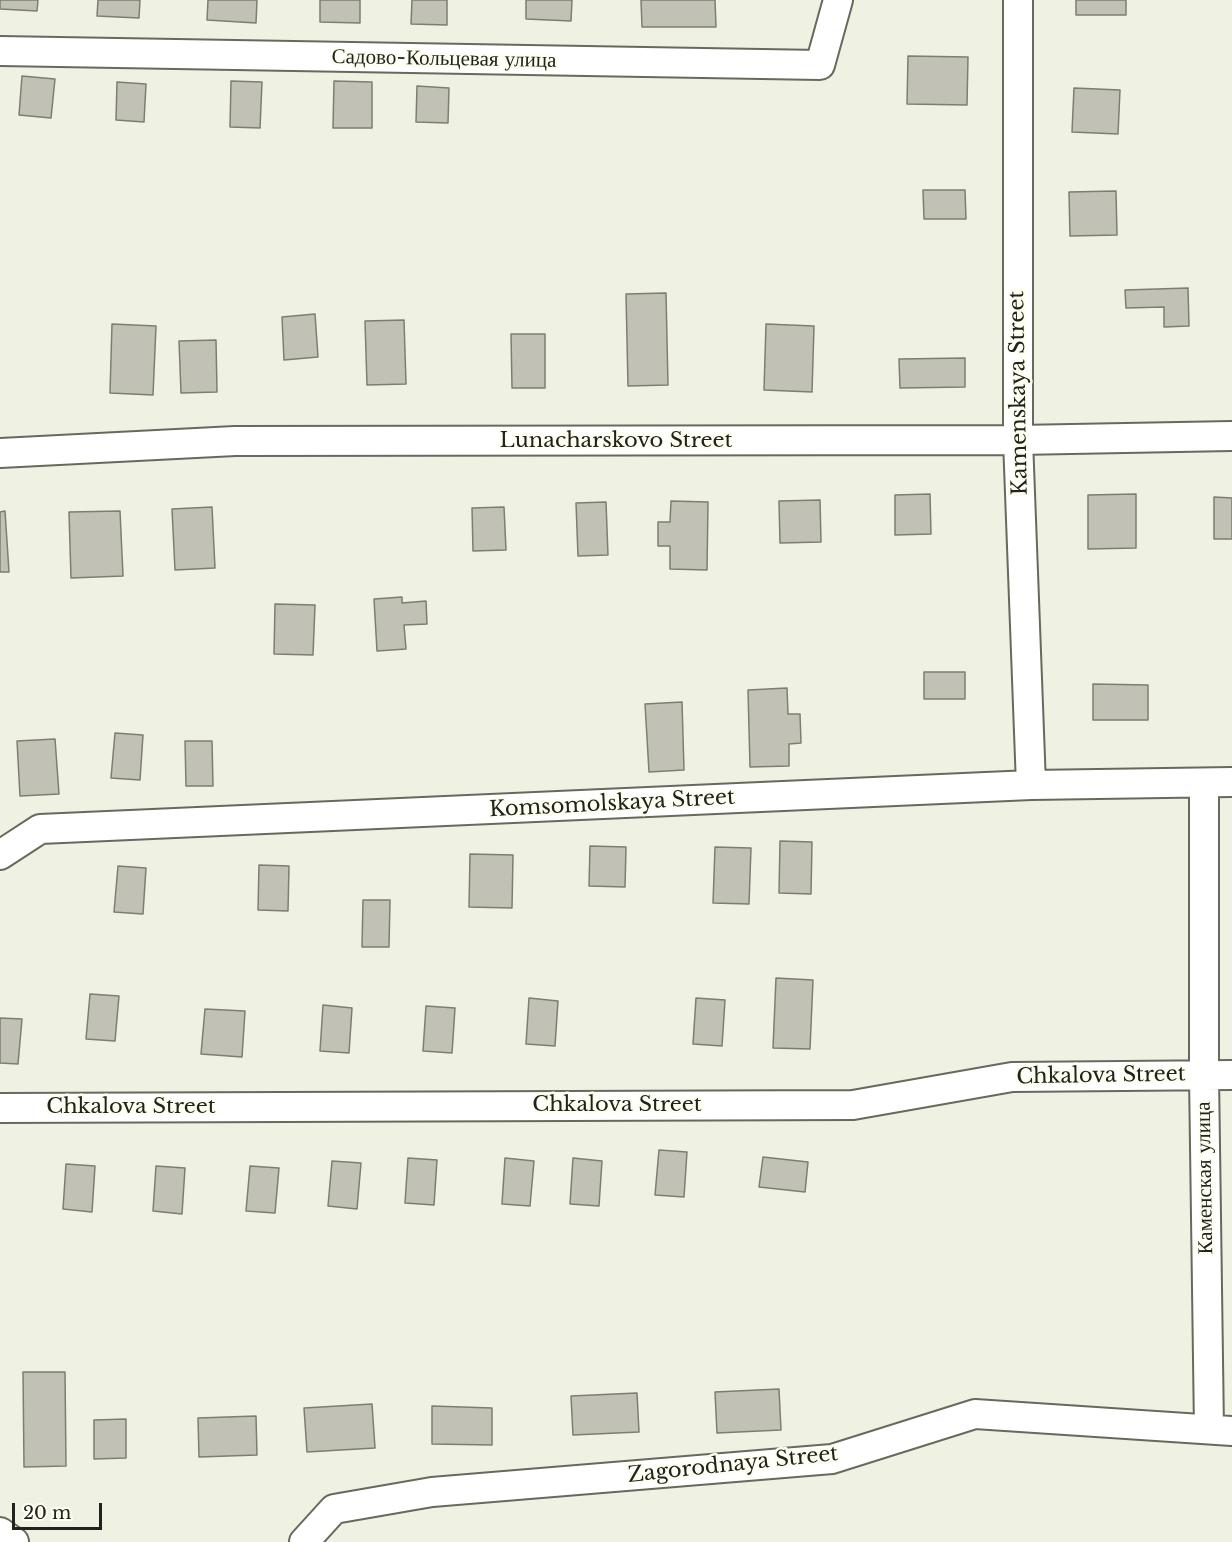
<!DOCTYPE html>
<html>
<head>
<meta charset="utf-8">
<style>
  body { margin:0 }
  #map { position:relative; width:1232px; height:1542px; overflow:hidden; background:#eff1e3; font-family:"Libre Baskerville",serif }
  canvas { display:block }
  .scale { position:absolute; left:12px; top:1503px; width:90px; height:27px; box-sizing:border-box; border:3px solid #21221d; border-top:0; padding-left:8px; font-size:18px; line-height:21px; white-space:nowrap; color:#21221d; -webkit-text-stroke:4px #fdfef0; paint-order:stroke }
</style>
</head>
<body>
<div id="map">
<canvas width="1232" height="1542"></canvas>
<div class="scale">20 m</div>
</div>
<script>
const ctx = document.querySelector('canvas').getContext('2d');
ctx.lineJoin = 'round';
function fillPath(path, color) { ctx.fillStyle = color; ctx.fill(path, 'evenodd'); }
function stroke(path, color, width, dash) { ctx.strokeStyle = color; ctx.lineWidth = width; ctx.lineCap = dash ? 'butt' : 'round'; ctx.setLineDash(dash || []); ctx.stroke(path); }
function write(font, color, halo, rows, align = 'center') {
  ctx.font = font + ' "Libre Baskerville",serif'; ctx.lineWidth = 5; ctx.setLineDash([]); ctx.textBaseline = 'middle'; ctx.strokeStyle = halo; ctx.fillStyle = color; for (const [text, x, y, turn = 0] of rows) {
    ctx.save(); ctx.translate(x, y); ctx.rotate((+turn || 0) * Math.PI / 180); ctx.textAlign = isNaN(turn) ? turn : align; if (halo) ctx.strokeText(text, 0, 0); ctx.fillText(text, 0, 0); ctx.restore();
  }
}
const building = new Path2D(`
  M0,0h38l-1,11 -37,-2z
  M98,0h42l-1,18 -42,-2z
  M208,0h49l-1,23 -49,-3z
  M320,0h40v23l-40,-1z
  M412,0h35v25l-36,-1z
  M526,0h46l-1,21 -45,-2z
  M641,0h74l1,27h-74z
  M1076,0h50v15h-50z
  M908,56l60,1 -1,48 -60,-1z
  M22,76l33,3 -4,39 -32,-3z
  M231,81l31,1 -2,46 -30,-1z
  M334,81l38,1v46h-39z
  M117,82l29,2 -2,38 -28,-2z
  M417,86l32,2 -1,35 -32,-1z
  M1074,88l46,2 -2,44 -46,-2z
  M923,190h42l1,29h-42z
  M1116,191l1,44 -47,1 -1,-44z
  M1188,288l1,38 -25,1v-20l-38,1 -1,-18z
  M666,293l2,92 -40,1 -2,-92z
  M315,314l3,43 -34,3 -2,-43z
  M404,320l2,64 -39,1 -2,-64z
  M112,324l44,2 -3,69 -43,-2z
  M766,324l48,2 -2,66 -48,-2z
  M511,334h34v54h-33z
  M216,340l1,52 -36,1 -2,-52z
  M965,358v29l-65,1 -1,-29z
  M930,494l1,40 -36,1v-40z
  M1136,494v54l-48,1v-54z
  M1214,497l18,1v41h-18z
  M820,500l1,42 -41,1 -1,-42z
  M671,501l37,1 -1,68 -37,-1v-23h-12v-24h12z
  M606,502l2,53 -30,1 -2,-53z
  M212,507l3,61 -40,2 -3,-61z
  M504,507l2,43 -33,1 -1,-43z
  M5,511l4,61h-9v-60z
  M120,511l3,65 -52,2 -2,-66z
  M402,597v6l24,-2 1,23 -23,1 2,24 -29,2 -3,-52z
  M275,604l40,1 -2,50 -39,-1z
  M924,672h41v27h-41z
  M1093,684l55,1v35h-55z
  M787,688l1,26h12l1,29 -12,1v22l-39,1 -2,-77z
  M682,702l2,68 -35,2 -4,-68z
  M115,733l28,2 -3,45 -29,-2z
  M55,739l4,55 -39,2 -3,-55z
  M185,741h27l1,45h-27z
  M780,841l32,1 -1,52 -32,-1z
  M590,846l36,1 -1,40 -36,-1z
  M715,847l36,1 -2,56 -36,-1z
  M470,854l43,1 -1,53 -43,-1z
  M259,865l30,1 -1,45 -30,-1z
  M118,866l28,2 -3,46 -29,-2z
  M363,900h27l-1,47h-27z
  M776,978l37,2 -3,69 -37,-1z
  M90,994l29,2 -4,45 -29,-2z
  M529,998l29,3 -3,45 -29,-2z
  M696,998l29,2 -3,46 -29,-2z
  M323,1005l29,3 -3,45 -29,-2z
  M426,1006l29,2 -3,45 -29,-2z
  M205,1009l40,2 -3,46 -41,-3z
  M0,1018l22,1 -4,45 -18,-1z
  M659,1150l28,2 -3,45 -29,-2z
  M763,1157l45,5 -3,30 -46,-5z
  M408,1158l29,2 -3,45 -29,-2z
  M505,1158l29,3 -4,45 -28,-2z
  M573,1158l29,3 -3,45 -29,-2z
  M332,1161l29,2 -4,46 -29,-3z
  M66,1164l29,2 -3,46 -29,-3z
  M156,1166l29,2 -3,46 -29,-3z
  M250,1166l29,2 -4,45 -29,-2z
  M23,1372h42l1,94 -42,1z
  M779,1389l2,41 -64,3 -2,-41z
  M637,1393l2,39 -66,3 -2,-39z
  M372,1404l3,44 -68,4 -3,-44z
  M432,1406l60,2v37l-60,-1z
  M256,1416l1,39 -58,2 -1,-39z
  M126,1419v39l-32,1v-39z`);
fillPath(building, '#c1c2b5');
stroke(building, '#7d7e72', 1.5);
const minor = new Path2D(`
  M1018,0v440l13,345
  M0,51l820,14 18,-65
  M0,453l235,-12 783,-1 214,-4
  M1204,783v292l5,354
  M0,855l40,-26 991,-44 201,-3
  M0,1108l853,-3 159,-28 220,-2
  M0,1532l14,10
  M304,1542l30,-33 98,-17 400,-33 143,-45 257,17`);
stroke(minor, '#68695d', 32);
stroke(minor, '#fff', 28);
write('21px', '#21221d', '#fdfef0', [
  ["Садово-Кольцевая улица",444,59,1],
  ["Kamenskaya Street",1019,393,-91],
  ["Lunacharskovo Street",616,441],
  ["Komsomolskaya Street",612,804,-3],
  ["Chkalova Street",1101,1076,-1],
  ["Chkalova Street",617,1105],
  ["Chkalova Street",131,1107],
  ["Каменская улица",1205,1178,-91],
  ["Zagorodnaya Street",733,1465,-6]
]);
</script>
</body>
</html>
